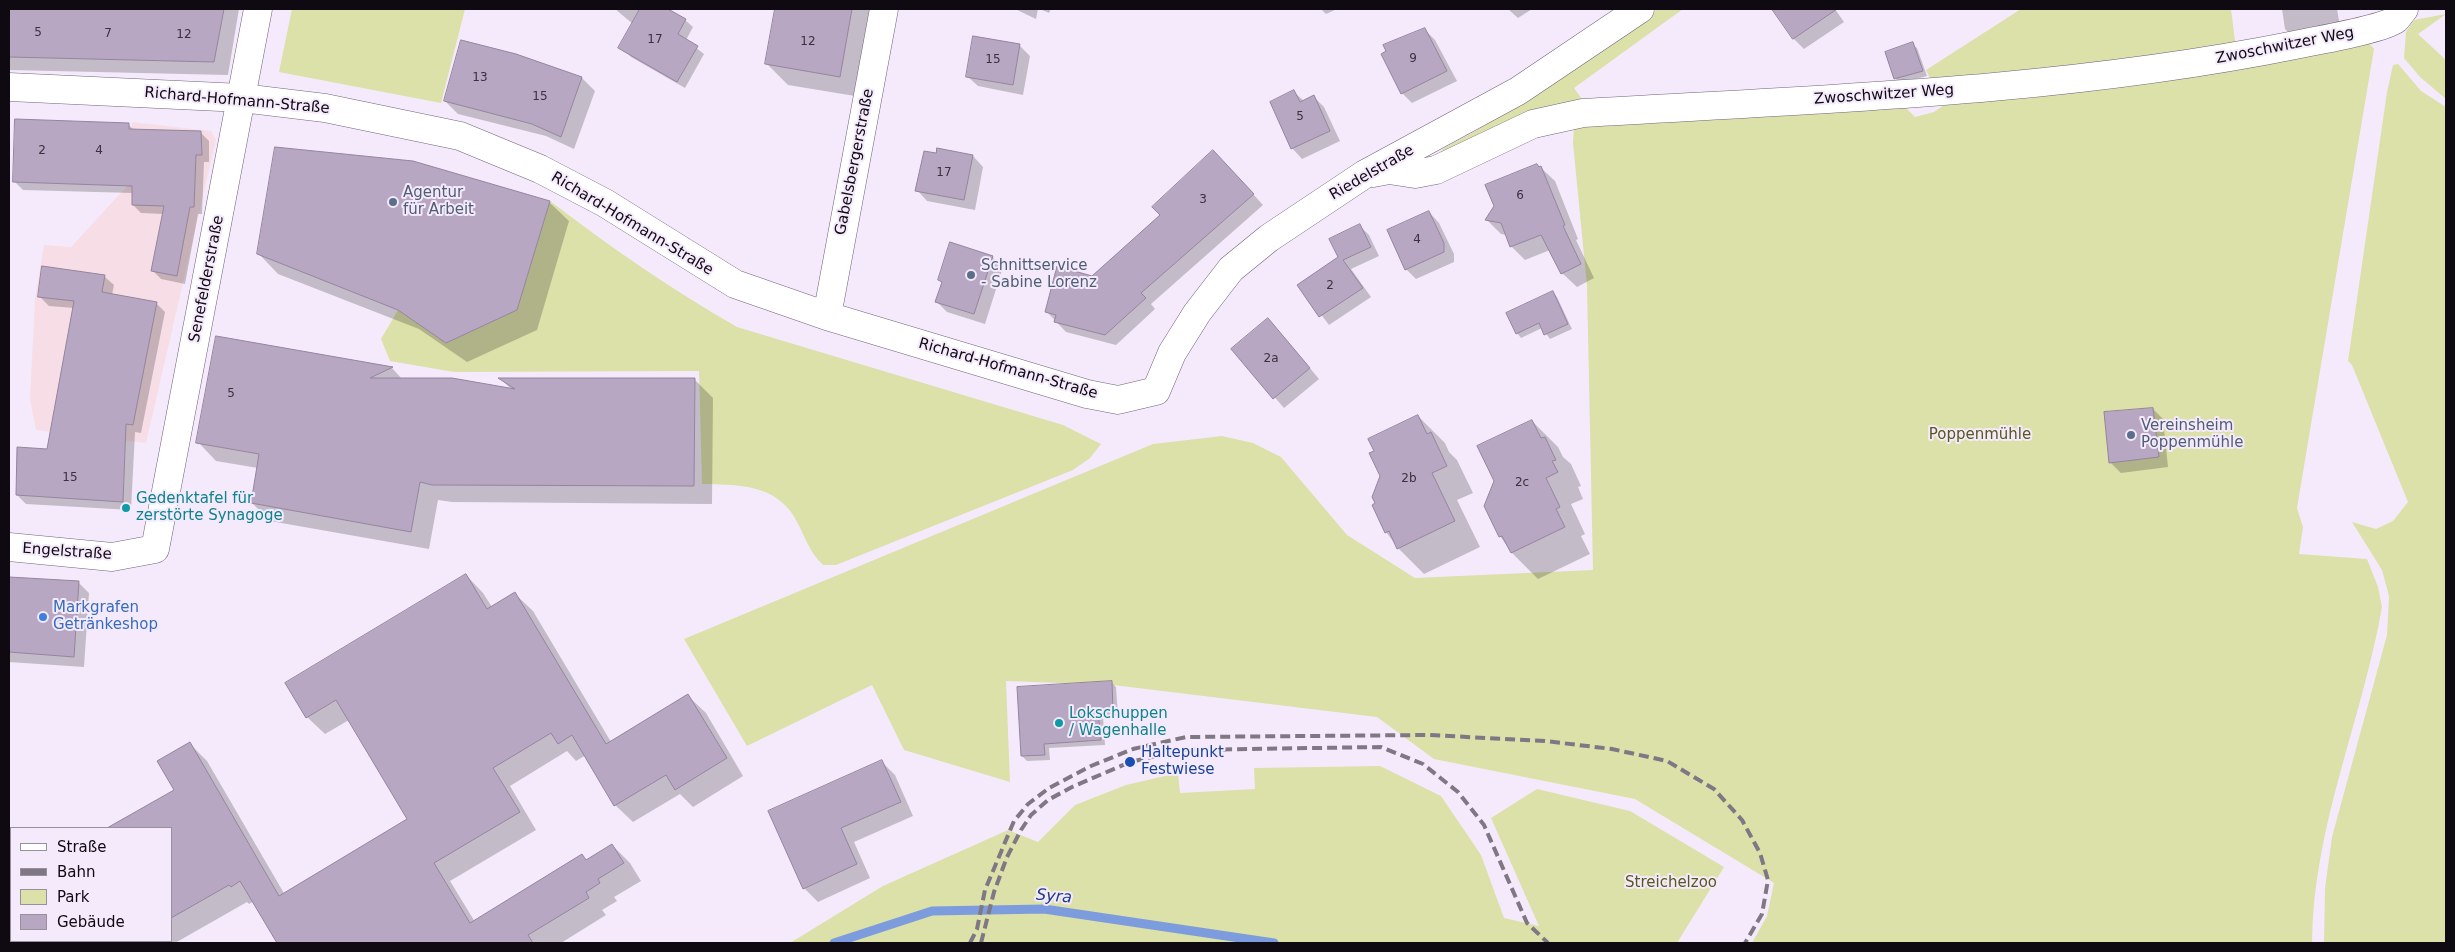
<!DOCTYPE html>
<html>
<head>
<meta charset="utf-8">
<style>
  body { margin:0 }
  #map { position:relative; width:2455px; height:952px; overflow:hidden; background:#f5eafb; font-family:"DejaVu Sans",sans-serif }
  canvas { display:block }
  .frame { position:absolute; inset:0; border:10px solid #0f0a12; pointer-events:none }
  .legend { position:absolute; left:10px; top:827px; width:162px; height:115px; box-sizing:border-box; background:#f5eafb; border:1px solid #99909e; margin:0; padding:6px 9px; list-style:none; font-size:15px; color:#0f0a12 }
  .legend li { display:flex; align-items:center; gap:10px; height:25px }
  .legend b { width:25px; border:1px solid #99909e }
</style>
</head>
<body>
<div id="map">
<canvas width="2455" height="952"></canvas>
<div class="frame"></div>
<ul class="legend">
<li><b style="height:6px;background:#fff"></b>Straße</li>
<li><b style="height:6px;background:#7f7784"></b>Bahn</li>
<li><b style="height:14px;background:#dce0a9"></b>Park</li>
<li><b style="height:14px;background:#b8a7c2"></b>Gebäude</li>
</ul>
</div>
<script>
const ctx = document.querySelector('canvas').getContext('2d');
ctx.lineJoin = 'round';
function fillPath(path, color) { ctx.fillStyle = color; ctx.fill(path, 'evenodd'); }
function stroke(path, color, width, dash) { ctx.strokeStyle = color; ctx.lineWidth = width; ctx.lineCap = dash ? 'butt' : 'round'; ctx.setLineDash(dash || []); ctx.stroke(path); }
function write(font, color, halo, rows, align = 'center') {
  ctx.font = font + ' "DejaVu Sans",sans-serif'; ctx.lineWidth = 4; ctx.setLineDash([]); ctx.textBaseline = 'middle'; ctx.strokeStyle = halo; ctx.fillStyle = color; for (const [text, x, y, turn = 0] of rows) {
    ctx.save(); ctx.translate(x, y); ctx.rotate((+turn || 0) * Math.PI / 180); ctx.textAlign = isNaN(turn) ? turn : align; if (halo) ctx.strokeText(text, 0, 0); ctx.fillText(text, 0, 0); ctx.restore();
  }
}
fillPath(new Path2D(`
  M132,122l79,9 5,9 -70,303 -110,-13 -6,-31 5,-100 9,-54 27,2 58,-63z`), '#f7dde6');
fillPath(new Path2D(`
  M292,9h173l-24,94 -162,-31z
  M1658,9h25l-109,79 10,14 25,2 -167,51 -2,-3 6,-5c75,-39 143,-89 212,-138z
  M2021,9h210l5,40 -304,33 -6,-12z
  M2446,14l-28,20 28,26v39l-26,-22 -16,-19 2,-26 8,-12z
  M2364,37l10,12 -77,459 6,19 -4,27 68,5 11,28 4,20c-20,114 -69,219 -70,336h-560l15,-27 7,-33 -139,-84 -201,-40 -57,-42 -264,-32 -107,-4 4,101 -106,-32 -32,-65 -125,61 -63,-107 469,-195 69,-8 31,7 28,14 66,78 68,43 178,-8 -6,-284 -14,-143 1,-18 331,-18 10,10 19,-5 19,-13z
  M2398,64l23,27 25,16v836h-122l1,-55 7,-51 55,-202 2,-39 -7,-26 -30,-48 24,7 17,-8 15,-19 -56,-137 -4,-4 39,-269 6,-27z
  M550,201c59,45 122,89 187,126l326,98 38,19 -11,14 -17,12 -237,95h-13c-16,-15 -20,-36 -32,-53 -22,-29 -57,-27 -89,-28l-3,-113 -245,1 -64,-11 -9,-22 17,-29 48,33 71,-33z
  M1380,766l61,30 40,59 23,63 35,8 -48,-108 46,-29 93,22 94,56 -47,76h-887l93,-57 125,-56 30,12 37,-37 51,-20 52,-12 2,20 75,-4 -1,-21z`), '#dce0a9');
fillPath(new Path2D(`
  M9,9l161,2v-2h69l-11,66 -219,-5z
  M615,9h51l19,11 8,7 -7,13 18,14 -19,34 -54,-31 -8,-8 10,-25z
  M801,9h76l-16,88 -73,-12 -22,-22 33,-41z
  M1015,9h23l-2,10z
  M1040,9h11l-2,4z
  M1321,9h16l-11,5z
  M1508,9h24l-14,9z
  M1773,9h62l9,13 -40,27 -10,-10z
  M2282,9h55l4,23 -45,8 -11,-11z
  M1424,29l11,11 22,41 -45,22 -10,-10 -18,-47z
  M1912,44l5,4 10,28 -27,7 -5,-5z
  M1019,45l11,11 -7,39 -45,-9 -11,-10z
  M582,78l13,13 -21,58 -28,-13 -88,-22 -13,-13z
  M1294,92l10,9 10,-4 10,10 16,34 -38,18 -10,-11z
  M128,124l7,7 66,2 8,8v21h-5l-2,52h-4l-13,70 -24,-5 -8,-8 10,-57 -22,-1 -8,-8v-12l-110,-3 -9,-9z
  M938,150l35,6 10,11 -8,43 -48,-9 -10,-11z
  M1224,162l39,43 -112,99 4,5 -39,36 -50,-13 -20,-21 47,-34z
  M1540,167l15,14 23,58 -2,1 18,38 -17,9 -15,-14 -12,-23 -25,10 -14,-14 -4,-11 -6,-1 -14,-14z
  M549,202l20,19 -32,109 -70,32 -48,-33 -141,-55 -19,-20z
  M1429,212l10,11 15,31v8l-38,17 -10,-10z
  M1360,226l9,9 10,21 -28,13 20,28 -42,28 -30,-40 40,-27z
  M992,257l11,10 -18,57 -38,-12 -10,-10 6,-19 -3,-3z
  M43,267l62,10 9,8 -2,10 44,8 9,9 -24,121 -6,-1 -4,78 -105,-6 -9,-9 31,-45 26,-142 -25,-2 -9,-9z
  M1553,292l4,5 15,32 -22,10 -8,-11 -21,10 -4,-5z
  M1278,330l41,49 -35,29 -51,-59z
  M217,337l175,31 10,11 110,11 -11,-11h193l19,19 -1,106 -260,-2 -14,-2 -9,49 -159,-28 -18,-18 6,-35 -42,-7 -18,-19z
  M2153,409l10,10 5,48 -47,6 -10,-10 -6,-49z
  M1418,416l27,27 4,9 8,8 16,33 -16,7 23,47 -56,27 -26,-26 -12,-16 -9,-28 4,-28z
  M1532,421l26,26 5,10 8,7 10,22 -3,1 5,12 -12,5 14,30 -4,2 9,18 -52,25 -26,-26 -12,-17z
  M466,575l17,18 9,14 23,-13 18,17 78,131 77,-46 18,17 37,63 -50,31 -13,-13 -47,28 -18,-17 -29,-50 -10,6 -9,-10 -57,35 26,44 -86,51 25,41 107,-66 5,5 25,-16 18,18 11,18 -27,16 3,4 -15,9 4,5 -45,28h-208l-2,-2 -4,2h-68l-25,-42 -5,3 -2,-2 -72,41h-61l-1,-2h58v-113h-61l65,-38 15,-46 17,17 78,134 124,-75 -60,-100 -24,14 -18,-17z
  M9,578l69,4 11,11 -5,74 -75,-5z
  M1111,682l5,5 2,29 -15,1 2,28 -56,3 1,12 -23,1 -5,-5z
  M882,762l13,13 18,41 -59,26 16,36 -52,24 -14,-14z`), '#0003');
stroke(new Path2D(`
  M834,943l98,-32 112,-2 230,34`), '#7c9cdd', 9);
const building = new Path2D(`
  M9,9h215l-10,53 -205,-5z
  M640,9h28l18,10 -8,15 20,12 -21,36 -59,-34z
  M775,9h77l-12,68 -75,-13z
  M1772,9h65l-44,30z
  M1425,28l22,43 -46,23 -20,-40 5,-3 -3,-6z
  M973,36l47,8 -7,41 -47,-8z
  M461,40l55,14 66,23 -21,60 -29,-13 -88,-23z
  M1913,42l10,29 -29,8 -9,-27z
  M1294,90l6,12 14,-7 16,36 -39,18 -21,-47z
  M15,119l114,4v6l72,2 1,24h-6l-2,52h-4l-13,69 -26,-5 13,-65 -32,-1v-19l-119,-4z
  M275,147l138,14 137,40 -33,109 -71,33 -48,-33 -141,-56z
  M937,148l36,7 -9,45 -49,-9 9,-40 12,2z
  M1213,150l41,44 -113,99 5,5 -41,37 -51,-13 2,-7 -11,-3 12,-46 35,10 68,-61 -8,-8z
  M1537,164l2,3 2,-1 24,59 -2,1 18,38 -20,10 -20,-39 -31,12 -9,-24 -16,-3 9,-14 -9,-21z
  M1429,211l15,32v9l-39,18 -18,-40z
  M1360,224l11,23 -28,13 20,28 -44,29 -22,-32 41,-28 -9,-18z
  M950,242l43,14 -19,58 -39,-12 7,-20 -4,-2z
  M42,266l63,9 -3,17 55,10 -24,123 -7,-1 -3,78 -107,-7 1,-48 30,2 27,-148 -36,-4z
  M1553,291l15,33 -24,11 -5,-12 -23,11 -10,-21z
  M1268,318l42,50 -37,31 -42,-50z
  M216,336l177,31 -23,11h82l63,11 -17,-11h197l-1,108 -262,-1 -12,-3 -9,50 -160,-29 8,-49 -63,-11z
  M2153,408l6,49 -50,6 -5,-51z
  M1418,415l9,19 4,-2 16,34 -15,7 23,48 -58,28 -8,-18 -4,2 -13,-28 3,-2 -3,-6 8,-21 -11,-23 5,-2 -6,-12z
  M1532,420l9,18 4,-1 11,23 -4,1 6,11 -12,6 14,29 -4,2 9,18 -54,26 -9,-17 -3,1 -15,-31 10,-25 -17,-35z
  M466,574l21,35 28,-17 91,152 82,-50 39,64 -52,32 -9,-15 -52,31 -42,-71 -14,9 -7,-11 -58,35 27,44 -86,51 36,60 112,-69 4,6 26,-16 12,19 -26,16 2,4 -14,9 3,6 -61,37 5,8h-256l-37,-62 -9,6 -2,-2 -58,33v-90h-64l67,-38 -17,-29 33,-19 89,154 128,-77 -71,-119 -30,18 -21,-35z
  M9,577l70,4 -5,76 -65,-5z
  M1112,681l1,30 -15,1 3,28 -57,4 1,11 -24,1 -4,-69z
  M882,760l19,42 -60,26 16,36 -54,25 -35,-78z`);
fillPath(building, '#b8a7c2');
stroke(building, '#94849d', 1);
const minor = new Path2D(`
  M9,87l233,11 83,10 135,28 80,33 65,34 130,81 92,32 260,78 31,6 38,-9 16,-38 25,-40 34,-44 38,-31 96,-64 153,-83 122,-82
  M1373,173l16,-3 26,4 21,-4 97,-46 50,-11c238,-14 478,-21 712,-68 19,-4 89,-16 101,-26 3,-3 5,-7 8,-10
  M827,316l57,-307
  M9,547l103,10 43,-8 103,-540`);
stroke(minor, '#72637b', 29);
stroke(minor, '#fff', 28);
stroke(new Path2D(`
  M970,943l7,-14 8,-39 29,-69 14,-17 21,-16 42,-22 42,-17 53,-12 243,-2 116,6 67,8 55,12 47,28 28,31 18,33 8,27 -6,34 -17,29
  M981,943l13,-51 13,-35 14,-27 10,-15 17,-15 24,-13 58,-25 52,-12 199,-3 42,17 35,28 26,33 43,98 21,20`), '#7f7784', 4, [10, 5]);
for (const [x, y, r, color] of [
  [393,202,5,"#5c6f8a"],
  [971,275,5,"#5c6f8a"],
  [2131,435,5,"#5c6f8a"],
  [126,508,5,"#0f9aa8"],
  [43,617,5,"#3f7fe0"],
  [1059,723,5,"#0f9aa8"],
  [1130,762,6,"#1a4fb4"]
]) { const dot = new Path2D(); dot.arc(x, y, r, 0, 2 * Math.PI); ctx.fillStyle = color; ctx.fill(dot); stroke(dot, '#f5eafb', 2); }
write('12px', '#39313e', null, [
  ["5",38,33],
  ["7",108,34],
  ["12",184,35],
  ["17",655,40],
  ["12",808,42],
  ["9",1413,59],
  ["15",993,60],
  ["13",480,78],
  ["15",540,97],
  ["5",1300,117],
  ["2",42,151],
  ["4",99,151],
  ["17",944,173],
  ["6",1520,196],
  ["3",1203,200],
  ["4",1417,240],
  ["2",1330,286],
  ["2a",1271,359],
  ["5",231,394],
  ["15",70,478],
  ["2b",1409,479],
  ["2c",1522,483]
]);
write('15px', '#0f0a12', '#f5eafb', [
  ["Zwoschwitzer Weg",2285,46,-11],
  ["Zwoschwitzer Weg",1884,95,-4],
  ["Richard-Hofmann-Straße",237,101,5],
  ["Gabelsbergerstraße",855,162,-79],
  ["Riedelstraße",1372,173,-30],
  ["Richard-Hofmann-Straße",632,224,31],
  ["Senefelderstraße",207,279,-79],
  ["Richard-Hofmann-Straße",1008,369,16],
  ["Engelstraße",67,552,4]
]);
write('15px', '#4e5e75', '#f5eafb', [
  ["Agentur",403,193],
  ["für Arbeit",403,210],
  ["Schnittservice",981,266],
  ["- Sabine Lorenz",981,283],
  ["Vereinsheim",2141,426],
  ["Poppenmühle",2141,443]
], 'left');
write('15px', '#56581d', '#f5eafb', [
  ["Poppenmühle",1980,435],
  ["Streichelzoo",1671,883]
]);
write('15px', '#0d838f', '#f5eafb', [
  ["Gedenktafel für",136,499],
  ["zerstörte Synagoge",136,516],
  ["Lokschuppen",1069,714],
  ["/ Wagenhalle",1069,731]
], 'left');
write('15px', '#366cbe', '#f5eafb', [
  ["Markgrafen",53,608],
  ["Getränkeshop",53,625]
], 'left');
write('15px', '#164399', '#f5eafb', [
  ["Haltepunkt",1141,753],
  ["Festwiese",1141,770]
], 'left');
write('italic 16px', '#1d3c89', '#f5eafb', [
  ["Syra",1054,897,5]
]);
</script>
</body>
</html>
